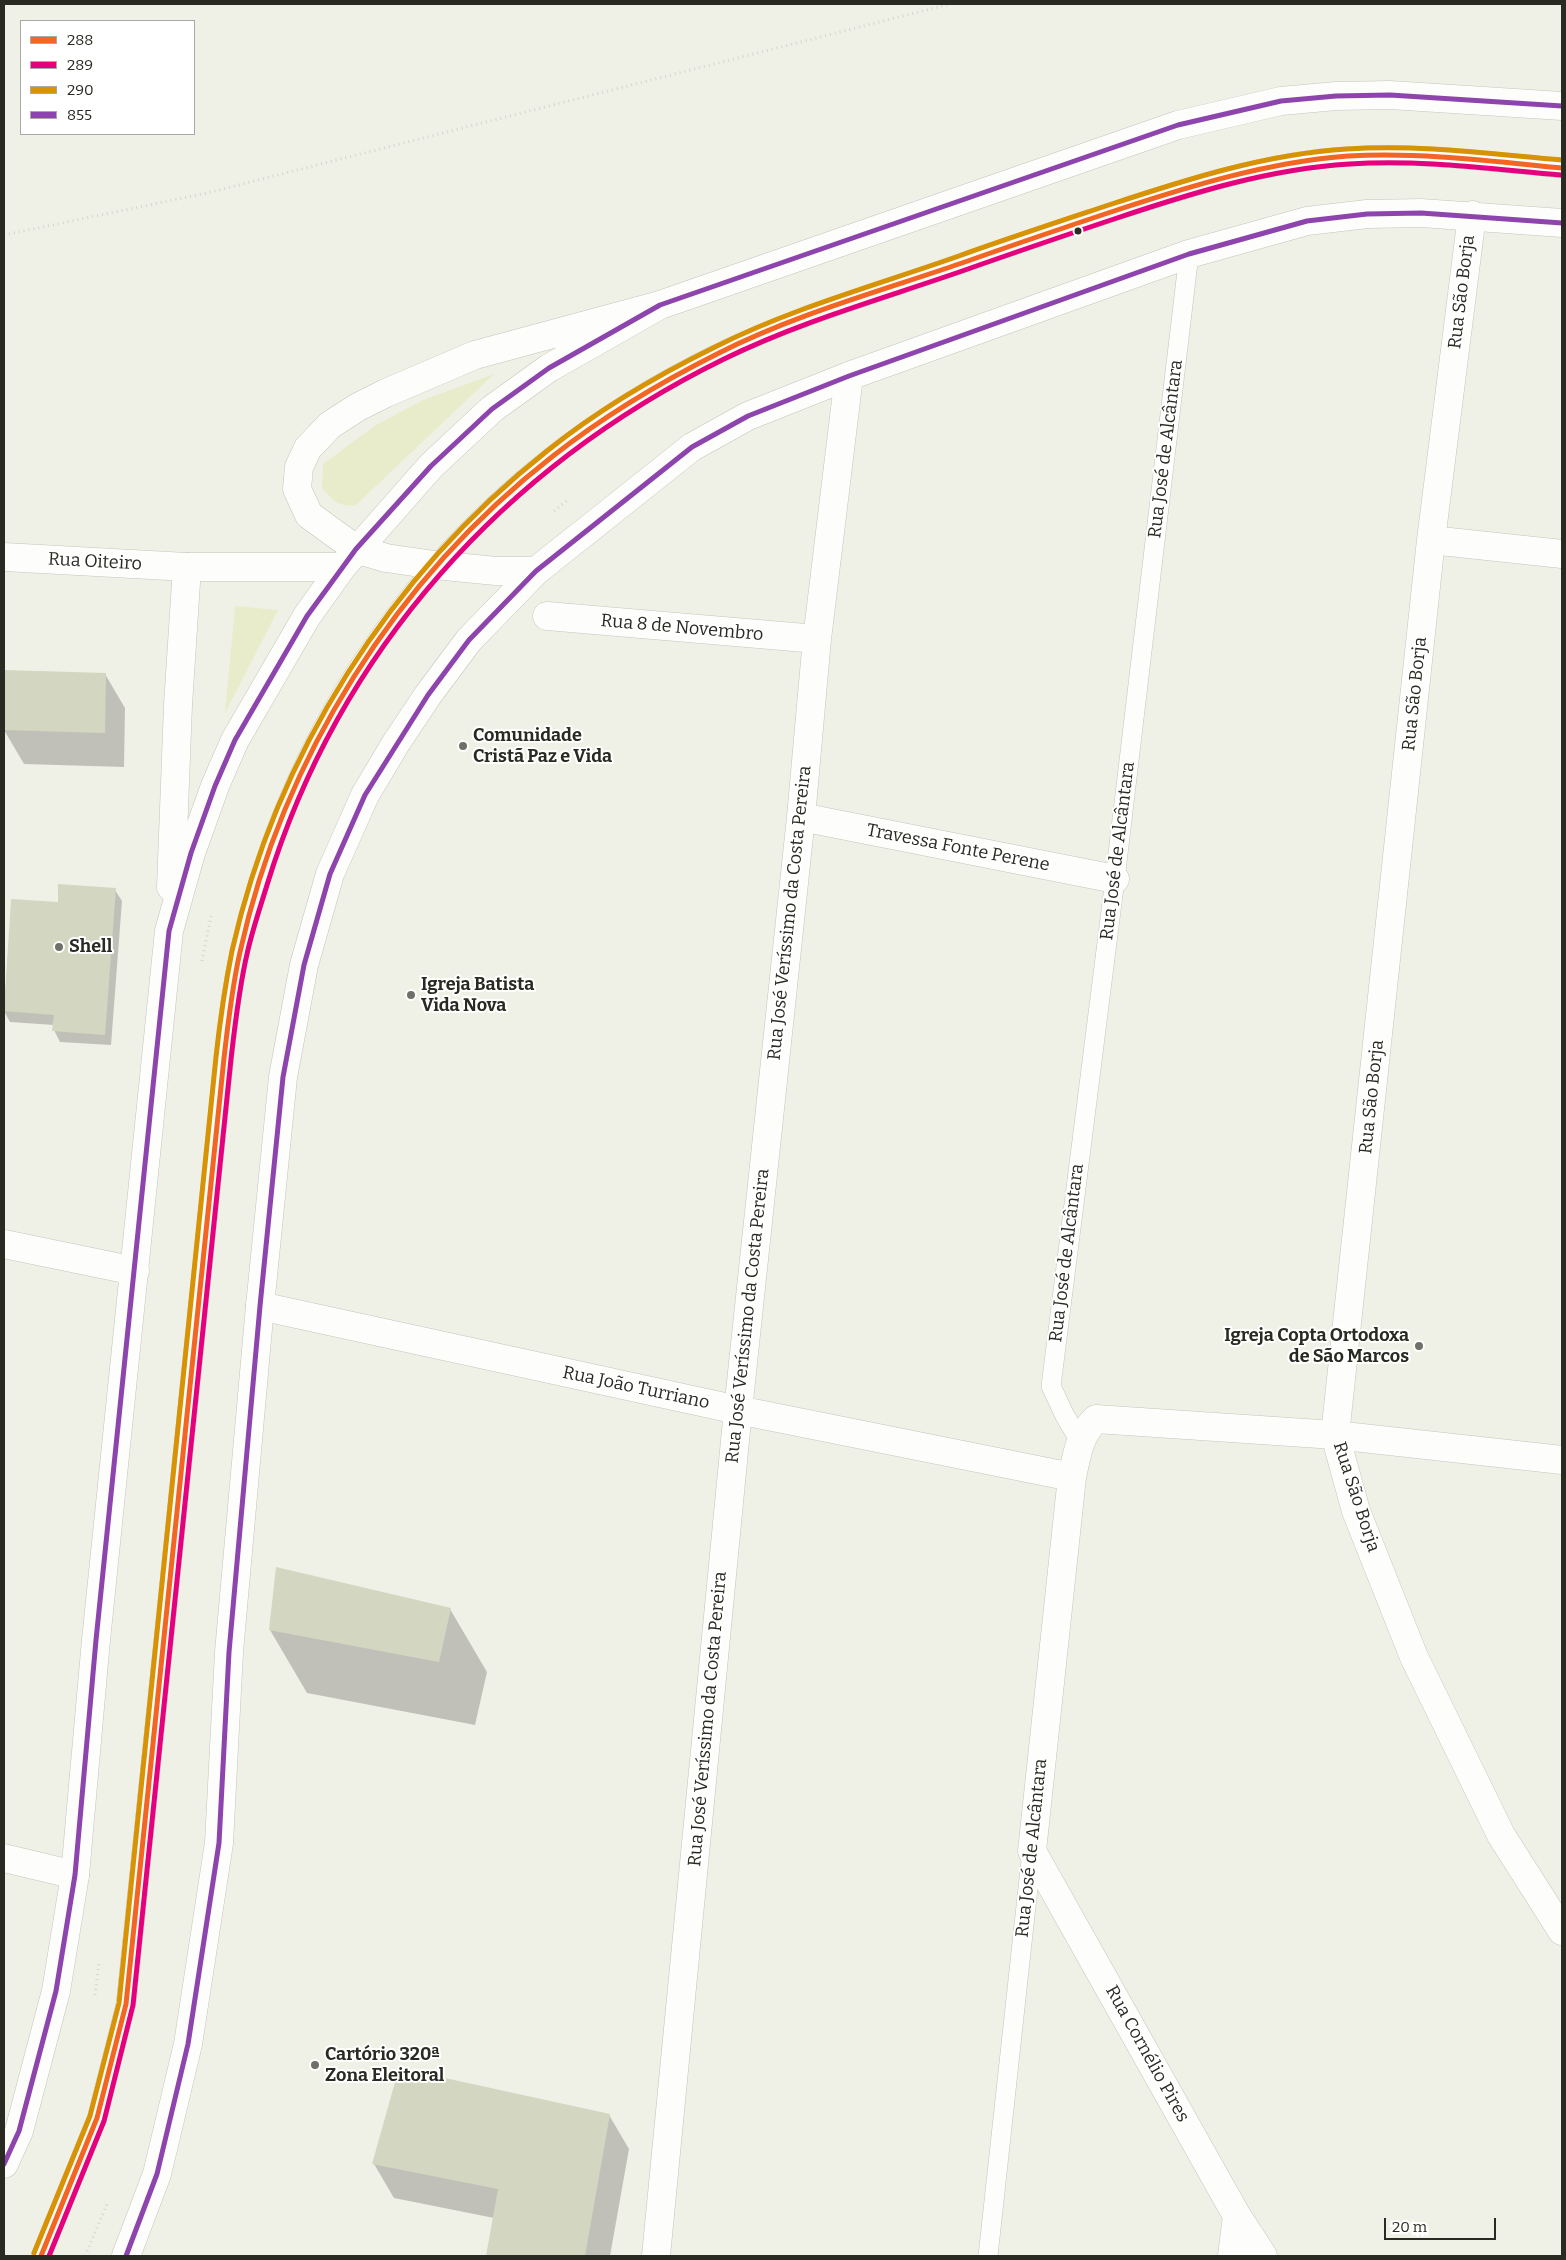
<!DOCTYPE html>
<html>
<head>
<meta charset="utf-8">
<style>
  body { margin:0 }
  #map { position:relative; width:1566px; height:2260px; overflow:hidden; background:#f0f1e6; font-family:Bitter,serif }
  canvas { display:block }
  .frame { position:absolute; inset:0; border:5px solid #292a22; pointer-events:none }
  .legend { position:absolute; left:20px; top:20px; width:175px; height:115px; box-sizing:border-box; background:#fff; border:1px solid #a9aaa7; margin:0; padding:6px 9px; list-style:none; font-size:15px; color:#292a22 }
  .legend li { display:flex; align-items:center; gap:10px; height:25px }
  .legend b { width:25px; border:1px solid #a9aaa7 }
  .scale { position:absolute; left:1384px; top:2218px; width:112px; height:22px; box-sizing:border-box; border:2px solid #292a22; border-top:0; padding-left:6px; font-size:15px; line-height:18px; white-space:nowrap; color:#292a22; -webkit-text-stroke:4px #fff; paint-order:stroke }
</style>
</head>
<body>
<div id="map">
<canvas width="1566" height="2260"></canvas>
<div class="frame"></div>
<ul class="legend">
<li><b style="height:6px;background:#f26522"></b>288</li>
<li><b style="height:6px;background:#e5007d"></b>289</li>
<li><b style="height:6px;background:#d89305"></b>290</li>
<li><b style="height:6px;background:#8e44ad"></b>855</li>
</ul>
<div class="scale">20 m</div>
</div>
<script>
const ctx = document.querySelector('canvas').getContext('2d');
ctx.lineJoin = 'round';
function fillPath(path, color) { ctx.fillStyle = color; ctx.fill(path, 'evenodd'); }
function stroke(path, color, width, dash) { ctx.strokeStyle = color; ctx.lineWidth = width; ctx.lineCap = dash ? 'butt' : 'round'; ctx.setLineDash(dash || []); ctx.stroke(path); }
function write(font, color, halo, rows, align = 'center') {
  ctx.font = font + ' Bitter,serif'; ctx.lineWidth = 4; ctx.setLineDash([]); ctx.textBaseline = 'middle'; ctx.strokeStyle = halo; ctx.fillStyle = color; for (const [text, x, y, turn = 0] of rows) {
    ctx.save(); ctx.translate(x, y); ctx.rotate((+turn || 0) * Math.PI / 180); ctx.textAlign = isNaN(turn) ? turn : align; if (halo) ctx.strokeText(text, 0, 0); ctx.fillText(text, 0, 0); ctx.restore();
  }
}
fillPath(new Path2D(`
  M494,374l-138,131c-17,3 -23,-5 -34,-17l1,-24 53,-39 47,-25z
  M235,606l43,4 -53,103z`), '#e8ecca');
fillPath(new Path2D(`
  M4,671l101,3 20,34 -1,59 -100,-3 -20,-34z
  M115,890l7,11 -11,144 -51,-3 -6,-12v-5l-44,-3 -6,-11 8,-111 47,3z
  M450,1609l37,63 -12,53 -168,-32 -37,-63z
  M609,2115l20,34 -19,107h-123l7,-38 -100,-20 -20,-34z`), '#0003');
fillPath(new Path2D(`
  M4,670l102,3 -1,60 -101,-3z
  M58,884l58,4 -11,147 -53,-4 2,-16 -50,-4 7,-112 47,3z
  M276,1567l175,41 -12,54 -170,-32z
  M399,2068l211,46 -25,142h-99l12,-67 -126,-25z`), '#d3d6c0');
const service = new Path2D(`
  M1080,1441l-15,-25 -14,-30 64,-507 74,-625
  M41,2256l56,-138 29,-114 96,-928c5,-48 10,-96 22,-142 65,-260 234,-465 475,-581 75,-36 158,-60 237,-88 57,-20 114,-39 171,-58 62,-20 126,-40 192,-48 81,-10 163,2 243,9
  M988,2256l44,-405`);
const minor = new Path2D(`
  M1472,215l-41,325 -96,895 21,76 58,146 87,178 61,96
  M1431,540l131,14
  M4,557l183,10
  M547,616l270,23
  M801,817l314,62
  M4,1244l131,27
  M260,1306l478,104 334,67
  M4,1858l71,17
  M656,2256l82,-846 63,-593 16,-178 32,-263
  M1232,2256l5,-40
  M1263,2256l-26,-40 -205,-365 40,-374c5,-22 7,-42 24,-58l239,16 227,25`);
const primary = new Path2D(`
  M536,571h-40l-62,-6 -48,-7 -30,-9 -47,-34 -12,-26 2,-22 9,-19 22,-23 28,-18 28,-14 89,-38 185,-50 518,-180 103,-24 55,-5 54,-1 172,11
  M171,887l7,-182 9,-138h155
  M4,2164l15,-33 37,-140 19,-116 21,-235 73,-709 22,-78 24,-67 20,-46 72,-124 35,-49 89,-101 61,-57 57,-41 111,-63
  M126,2256l31,-82 31,-130 31,-201 10,-191 31,-346 23,-229 21,-112 26,-91 35,-79 31,-52 32,-48 41,-55 67,-69 156,-124 56,-31 101,-40 340,-122 118,-33 60,-7 54,-1 141,10`);
stroke(service, '#c3c4bc', 20);
stroke(minor, '#c3c4bc', 29);
stroke(primary, '#c3c4bc', 29);
stroke(new Path2D(`
  M4,235l203,-42 743,-189
  M554,511l15,-12
  M202,961l9,-45
  M95,1995l4,-33
  M85,2256l22,-52`), '#d4d4d1', 3, [1, 4]);
stroke(service, '#fdfdfb', 19);
stroke(minor, '#fdfdfb', 28);
stroke(primary, '#fdfdfb', 28);
stroke(new Path2D(`
  M41,2256l56,-138 29,-114 98,-946c4,-35 8,-71 16,-106 43,-194 156,-374 313,-496 51,-40 108,-74 166,-103 77,-39 162,-62 243,-90 51,-18 101,-35 152,-52 76,-25 154,-49 234,-55 72,-4 143,5 214,12`), '#f26522', 5);
stroke(new Path2D(`
  M49,2256l55,-135 29,-116 98,-946c4,-35 8,-71 16,-105 5,-23 13,-46 20,-69 72,-235 237,-418 457,-526 77,-38 161,-61 241,-89 51,-18 101,-35 152,-52 75,-25 152,-49 232,-54 71,-5 142,5 212,11`), '#e5007d', 5);
stroke(new Path2D(`
  M34,2253l56,-137 29,-113 97,-946c4,-36 9,-71 16,-106 44,-196 158,-376 315,-500 51,-41 109,-75 168,-104 77,-39 162,-62 244,-91 50,-18 102,-35 153,-52 76,-25 154,-50 235,-55 72,-5 144,5 215,11`), '#d89305', 5);
stroke(new Path2D(`
  M4,2164l15,-33 37,-140 19,-116 21,-235 73,-709 22,-78 24,-67 20,-46 72,-124 49,-67 75,-83 61,-57 57,-41 111,-63 518,-180 103,-24 55,-5 54,-1 172,11
  M126,2256l31,-82 31,-130 31,-201 10,-191 31,-346 23,-229 21,-112 26,-91 35,-79 63,-100 41,-55 67,-69 156,-124 56,-31 101,-40 340,-122 118,-33 60,-7 54,-1 141,10`), '#8e44ad', 5);
for (const [x, y, r, color] of [
  [1078,231,4.5,"#292a22"],
  [463,746,5,"#6f7067"],
  [59,947,5,"#6f7067"],
  [411,995,5,"#6f7067"],
  [1419,1346,5,"#6f7067"],
  [315,2065,5,"#6f7067"]
]) { const dot = new Path2D(); dot.arc(x, y, r, 0, 2 * Math.PI); ctx.fillStyle = color; ctx.fill(dot); stroke(dot, '#fff', 2); }
write('18px', '#292a22', '#fff', [
  ["Rua São Borja",1462,292,-83],
  ["Rua José de Alcântara",1166,449,-83],
  ["Rua Oiteiro",95,562,3],
  ["Rua 8 de Novembro",682,628,5],
  ["Rua São Borja",1415,694,-84],
  ["Travessa Fonte Perene",958,848,11],
  ["Rua José de Alcântara",1118,851,-83],
  ["Rua José Veríssimo da Costa Pereira",790,913,-84],
  ["Rua São Borja",1372,1097,-84],
  ["Rua José de Alcântara",1067,1253,-83],
  ["Rua José Veríssimo da Costa Pereira",748,1316,-84],
  ["Rua João Turriano",636,1388,12],
  ["Rua São Borja",1356,1497,72],
  ["Rua José Veríssimo da Costa Pereira",708,1719,-85],
  ["Rua José de Alcântara",1032,1848,-84],
  ["Rua Cornélio Pires",1147,2054,61]
]);
write('bold 18px', '#292a22', '#fff', [
  ["Comunidade",473,736],
  ["Cristã Paz e Vida",473,757],
  ["Shell",69,947],
  ["Igreja Batista",421,985],
  ["Vida Nova",421,1006],
  ["Igreja Copta Ortodoxa",1409,1336,"right"],
  ["de São Marcos",1409,1357,"right"],
  ["Cartório 320ª",325,2055],
  ["Zona Eleitoral",325,2076]
], 'left');
</script>
</body>
</html>
